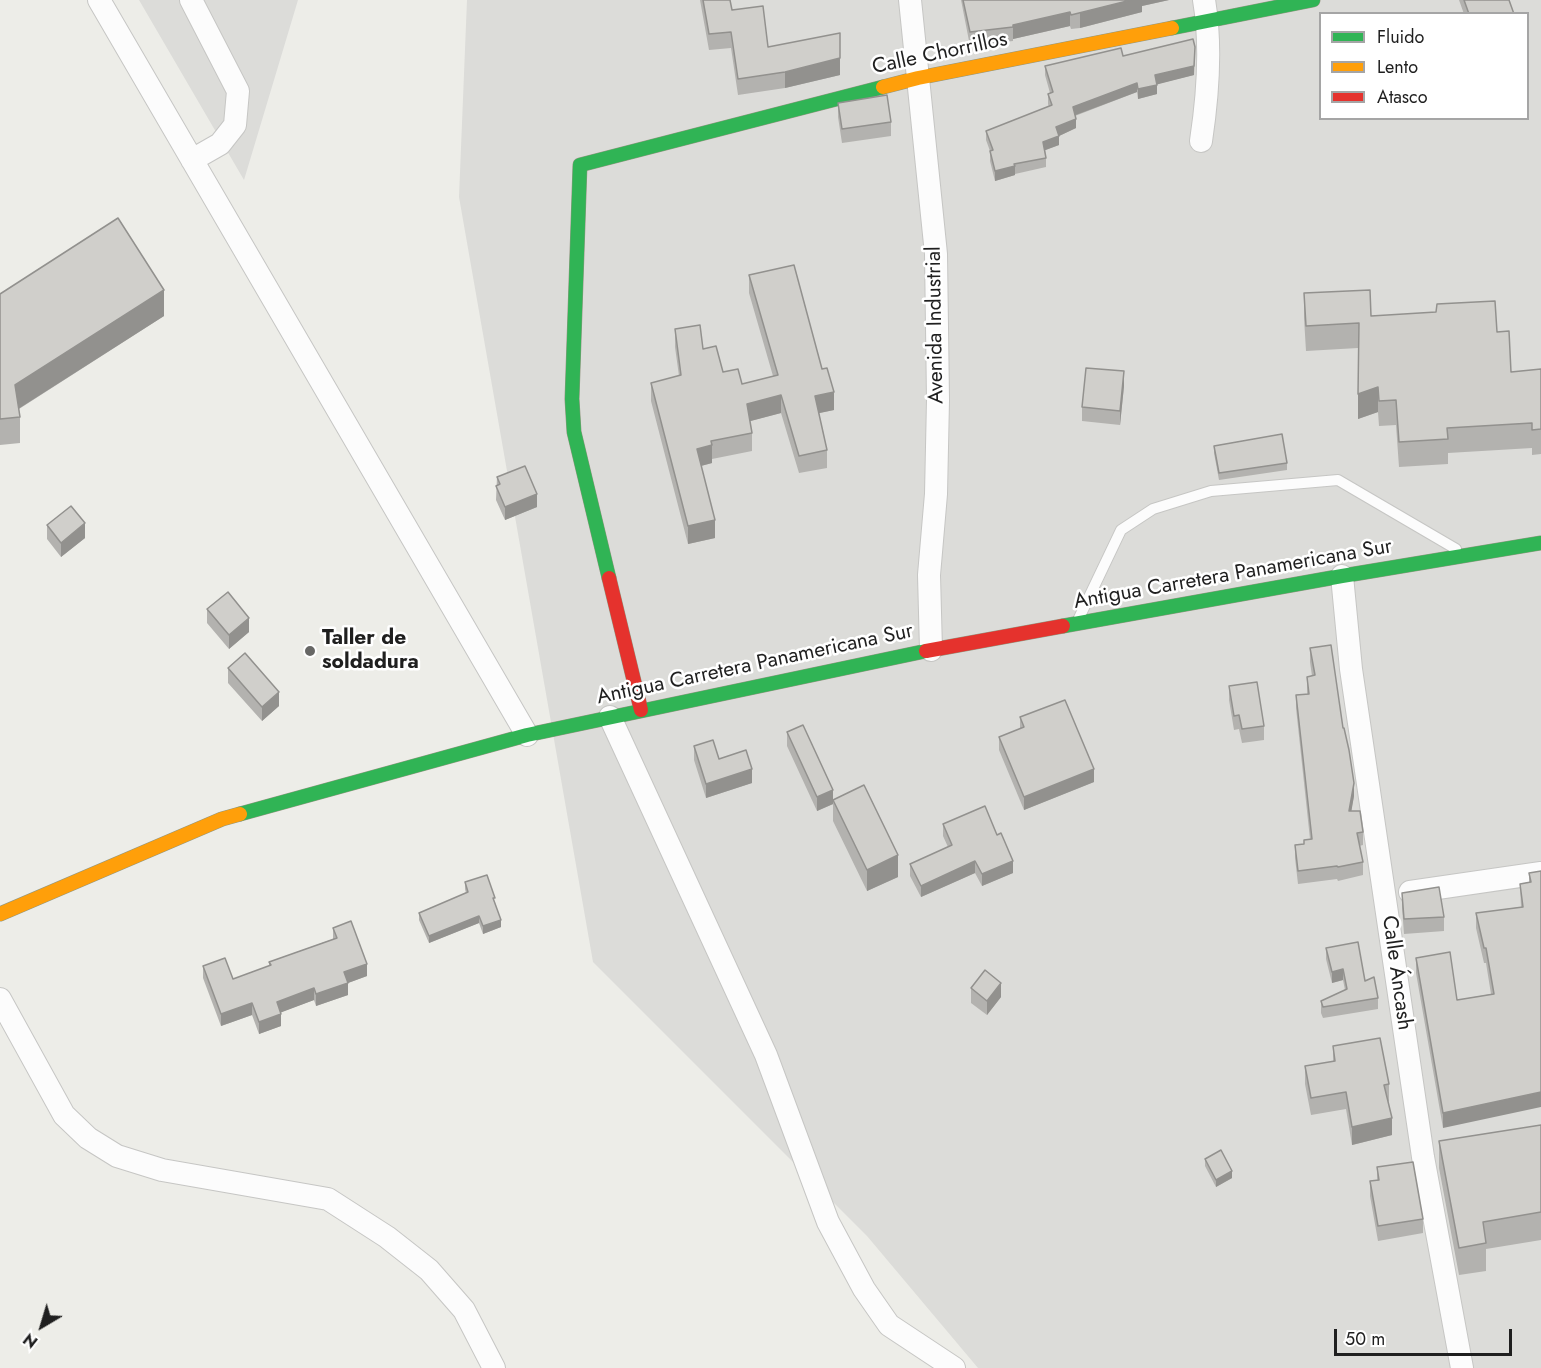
<!DOCTYPE html>
<html>
<head>
<meta charset="utf-8">
<style>
  body { margin:0 }
  #map { position:relative; width:1541px; height:1368px; overflow:hidden; background:#edede8; font-family:Jost,sans-serif }
  canvas { display:block }
  .legend { position:absolute; left:1319px; top:12px; width:210px; height:108px; box-sizing:border-box; background:#fff; border:2px solid #a5a5a5; margin:0; padding:8px 10px; list-style:none; font-size:18px; color:#1f1f1f }
  .legend li { display:flex; align-items:center; gap:12px; height:30px }
  .legend b { width:30px; border:2px solid #a5a5a5 }
  .north { position:absolute; left:12px; top:1296px; width:60px; height:60px; -webkit-text-stroke:4px #fff; paint-order:stroke; rotate:218deg; font-size:16px; font-weight:700; line-height:24px; text-align:center; color:#1f1f1f }
  .north::after { content:''; display:block; margin:auto; width:21px; height:27px; background:#1f1f1f; clip-path:polygon(50% 0,100% 100%,50% 72%,0 100%) }
  .scale { position:absolute; left:1334px; top:1329px; width:178px; height:27px; box-sizing:border-box; border:3px solid #1f1f1f; border-top:0; padding-left:8px; font-size:18px; line-height:21px; white-space:nowrap; color:#1f1f1f; -webkit-text-stroke:4px #fff; paint-order:stroke }
</style>
</head>
<body>
<div id="map">
<canvas width="1541" height="1368"></canvas>
<ul class="legend">
<li><b style="height:8px;background:#30b455"></b>Fluido</li>
<li><b style="height:8px;background:#ff9f0a"></b>Lento</li>
<li><b style="height:8px;background:#e5322d"></b>Atasco</li>
</ul>
<div class="north">N</div>
<div class="scale">50 m</div>
</div>
<script>
const ctx = document.querySelector('canvas').getContext('2d');
ctx.lineJoin = 'round';
function fillPath(path, color) { ctx.fillStyle = color; ctx.fill(path, 'evenodd'); }
function stroke(path, color, width, dash) { ctx.strokeStyle = color; ctx.lineWidth = width; ctx.lineCap = dash ? 'butt' : 'round'; ctx.setLineDash(dash || []); ctx.stroke(path); }
function write(font, color, halo, rows, align = 'center') {
  ctx.font = font + ' Jost,sans-serif'; ctx.lineWidth = 5; ctx.setLineDash([]); ctx.textBaseline = 'middle'; ctx.strokeStyle = halo; ctx.fillStyle = color; for (const [text, x, y, turn = 0] of rows) {
    ctx.save(); ctx.translate(x, y); ctx.rotate((+turn || 0) * Math.PI / 180); ctx.textAlign = isNaN(turn) ? turn : align; if (halo) ctx.strokeText(text, 0, 0); ctx.fillText(text, 0, 0); ctx.restore();
  }
}
fillPath(new Path2D(`
  M139,0h159l-54,180z
  M467,0h1074v1368h-563l-111,-132 -274,-274 -134,-765zM1320,14h208v104h-208z`), '#dcdcd9');
const lane = new Path2D(`
  M1079,618l42,-88 32,-21 58,-18 127,-11 118,69`);
const street = new Path2D(`
  M99,0l428,735
  M191,0l47,91 -3,34 -15,19 -28,16
  M910,0l26,254 2,146 -2,94 -7,81 2,75
  M1201,141c7,-46 11,-94 3,-141
  M1342,576l9,93 72,488 39,211
  M610,717l156,338 62,167 36,67 25,36 65,43
  M1410,892l131,-19
  M0,999l64,116 24,23 29,18 45,14 166,29 59,38 42,33 35,40 30,58`);
const fast = new Path2D(`
  M1172,28l141,-28
  M609,578l-35,-146 -2,-33 8,-234 303,-78
  M1063,626l279,-50 199,-33
  M240,814l287,-79 399,-84`);
const slow = new Path2D(`
  M883,87l35,-9 254,-50
  M0,914l222,-95 18,-5`);
const jam = new Path2D(`
  M609,578l32,132
  M926,651l137,-25`);
stroke(lane, '#c6c6c4', 12);
stroke(street, '#c6c6c4', 24);
stroke(fast, '#919780', 15);
stroke(slow, '#919780', 15);
stroke(jam, '#919780', 15);
stroke(lane, '#fcfcfc', 10);
stroke(street, '#fcfcfc', 22);
stroke(fast, '#30b455', 14);
stroke(slow, '#ff9f0a', 14);
stroke(jam, '#e5322d', 14);
fillPath(new Path2D(`
  M700,0h30l2,10 36,37 72,28 -55,13 -47,7 -7,-47 -22,2z
  M961,0h208l-27,6v6l-62,16 -9,1 -1,-3 -57,13v2l-43,5z
  M1459,0h50l5,14h-50z
  M1045,66l149,9 -37,9v10l-19,5 -1,-7 -62,24 1,12 -17,8v9l-14,5 1,8v9l-31,7v1l-20,6 -5,-20v-10l-4,-11v-9l63,-24 -1,-3v-10l2,-1 -5,-18z
  M838,103l53,19v14l-49,7 -4,-26z
  M749,275l73,94 12,41 -15,3 8,37v18l-28,5 -18,-60 -31,8 2,12v18l-40,8v4l-11,3 14,72 -27,6 -37,-143v-18l28,-7 -4,-29v-18l28,20 20,23 19,12 31,-8 -24,-83z
  M1304,293l67,23 126,16 14,40 30,-3v85l-9,1v-7l-84,5v11l-49,3 -3,-42 -17,1 -1,-14 -20,7v-71l-52,3 -2,-33z
  M0,294l164,22 -145,93 1,8v26l-20,2z
  M1124,386l-4,39 -38,-4v-14z
  M1214,446l73,17v7l-68,10 -5,-27z
  M497,477l40,30 -32,13 -9,-20z
  M47,525l38,13 -24,19 -14,-18z
  M207,609l42,23 -20,17 -22,-26z
  M1310,648l33,80 11,68 -3,15 12,21v13l-4,1 4,16v13l-25,6 -1,-2 -39,5 -3,-26v-13l9,-1 6,-5 -14,-131v-13l11,-1v-17l5,-1 -2,-14z
  M228,668l51,38 -17,15 -34,-38z
  M1229,686l35,40v14l-22,3 -3,-14 -5,1 -5,-30z
  M1020,717l74,65 -70,28 -25,-60v-13l21,-8z
  M787,732l46,72 -16,7 -30,-65z
  M694,746l25,13 33,24 -46,15 -12,-38z
  M833,800l65,77 -31,14 -34,-70z
  M943,824l70,49 -31,13 -7,-13 -54,24 -11,-21v-12l38,-17 -5,-11z
  M1541,871l-98,257 -27,-155v-15l41,42 34,-6 -5,-31h-2l-8,-35v-15l45,-6 -1,-23 9,-2v-9z
  M465,882l30,21 6,24 -18,7 -4,-11 -50,20 -10,-23v-7l47,-20 -1,-4z
  M1402,893l42,24v14l-40,3 -2,-27z
  M333,928l34,48 -19,7v12l-32,11 -2,-6 -33,12v14l-22,8 -7,-19 -31,11 -18,-48v-12l30,13 36,-13v-4l64,-23z
  M1326,948l39,33 13,17v11l-55,9 -2,-5v-12l24,-11 -2,-10 -11,3 -6,-24z
  M971,988l30,9 -14,18 -16,-12z
  M1333,1046l56,38v17l-1,1 4,33 -40,10 -6,-36 -35,6 -6,-31v-18l28,-4z
  M1541,1125v115l-55,9v22l-27,4 -20,-107v-27z
  M1205,1159l27,19 -16,9 -11,-21z
  M1377,1167l46,52v14l-45,8 -8,-45v-15h7z`), '#b3b2af');
fillPath(new Path2D(`
  M1131,0h38l-27,6v6l-62,16v-15z
  M1070,12v14l-57,13v-14z
  M1195,47l-1,28 -39,10v-10z
  M840,58v17l-55,13v-16z
  M1137,83v9l-64,24v-9z
  M1157,85v9l-19,5v-10z
  M1076,119v9l-17,8v9l-16,6v-9l13,-15z
  M1015,166v9l-20,6v-10z
  M164,290v26l-149,95v-26z
  M1124,371v15l-4,39v-14z
  M1378,387v25l-20,7v-25z
  M834,392v18l-19,4v-18z
  M781,395v18l-34,9v-18z
  M712,445v18l-15,4v-18z
  M537,494v13l-32,13v-13z
  M715,520v18l-27,6v-18z
  M85,523v15l-24,19v-14z
  M249,618v14l-20,17v-14z
  M279,692v14l-17,15v-14z
  M752,769v14l-46,15v-14z
  M1094,769v13l-70,28v-13z
  M1354,783v13l-5,29v-14z
  M833,790v14l-16,7v-14z
  M898,855v22l-31,14v-21z
  M975,861v12l-54,24v-11z
  M1013,861v12l-31,13v-12z
  M479,916v7l-50,20v-7z
  M501,920v7l-18,7v-8z
  M367,964v12l-19,7v12l-32,11v-12l28,-22z
  M1343,969v11l-11,3v-11z
  M1001,983v14l-14,18v-14z
  M314,988v12l-37,14v-12z
  M252,1003v12l-31,11v-12z
  M281,1014v12l-22,8v-12z
  M1541,1092v15l-98,21v-15z
  M1392,1118v17l-40,10v-18z
  M1232,1171v7l-16,9v-7z`), '#92918e');
const building = new Path2D(`
  M703,0h27l2,10 31,-4 5,41 72,-14v25l-55,14 -47,7 -7,-47 -22,2z
  M963,0h168l-60,15 -1,-3 -57,13v2l-43,5z
  M1464,0h45l5,14h-45z
  M1193,39l2,8 -1,19 -39,9 2,10 -19,4 -1,-6 -64,24 3,12 -20,8 3,9 -16,6 3,16 -32,6 1,2 -20,5 -5,-20 3,-1 -7,-19 66,-26 -4,-11 5,-2 -8,-26 76,-18 2,8z
  M887,95l4,27 -49,7 -4,-26z
  M118,218l46,72 -149,95 5,32 -20,2v-125z
  M794,265l28,104 5,-1 7,24 -19,4 12,54 -28,6 -18,-61 -34,9 5,29 -41,8 1,4 -15,4 18,71 -27,6 -37,-143 30,-8 -6,-46 25,-4 3,24 13,-3 7,26 15,-3 4,15 36,-9 -29,-100z
  M1370,290l1,26 65,-4 1,-8 58,-3 2,31 12,-1 2,41 30,-3v60l-9,1v-7l-85,5 1,11 -49,3 -3,-42 -17,1 -1,-14 -20,7 1,-71 -53,3 -2,-33z
  M1086,368l38,3 -4,40 -38,-4z
  M1282,434l5,29 -68,10 -5,-27z
  M525,466l12,28 -32,13 -9,-21 4,-2 -3,-7z
  M71,506l14,17 -24,20 -14,-18z
  M228,592l21,26 -20,17 -22,-26z
  M1331,645l12,83h1l5,22 5,33 -5,28h11l3,21 -6,1 6,29 -25,5 -1,-1 -39,5 -3,-26 9,-1v-4l8,-1 -16,-144 13,-1 -2,-17 8,-2 -5,-27z
  M245,653l34,39 -17,15 -34,-39z
  M1257,682l7,44 -22,3 -3,-14 -5,1 -5,-30z
  M1065,700l29,69 -70,28 -25,-60 25,-10 -4,-10z
  M803,725l30,65 -16,7 -30,-65z
  M713,740l6,19 27,-9 6,19 -46,15 -12,-38z
  M864,785l34,70 -31,15 -34,-70z
  M985,806l12,29 4,-2 12,28 -31,13 -7,-13 -54,25 -11,-22 42,-19 -9,-21z
  M1541,871v221l-98,21 -27,-155 34,-6 7,48 37,-6 -8,-46h-2l-8,-35 47,-6 -3,-23 11,-2 -2,-9z
  M487,875l8,23h-2l8,22 -18,6 -4,-10 -50,20 -10,-23 49,-21 -3,-10z
  M1439,887l5,30 -40,2 -2,-26z
  M351,921l16,43 -23,8 4,11 -32,11 -2,-6 -37,14 4,12 -22,8 -7,-19 -31,11 -18,-48 22,-8 8,21 38,-14 -2,-3 68,-24 -4,-10z
  M1358,942l7,39 9,-4 4,21 -55,9 -2,-6 26,-12 -4,-20 -11,3 -6,-24z
  M985,970l16,13 -14,18 -16,-13z
  M1380,1038l9,46 -5,1 8,33 -40,9 -6,-35 -35,6 -6,-32 30,-5 -2,-15z
  M1541,1125v87l-58,10 3,21 -27,5 -20,-107z
  M1221,1150l11,21 -16,9 -11,-21z
  M1413,1162l10,57 -45,7 -8,-45 9,-1 -2,-13z`);
fillPath(building, '#d0cfcb');
stroke(building, '#92918e', 1.5);
for (const [x, y, r, color] of [
  [310,651,6,"#676765"]
]) { const dot = new Path2D(); dot.arc(x, y, r, 0, 2 * Math.PI); ctx.fillStyle = color; ctx.fill(dot); stroke(dot, '#fff', 2); }
write('21px', '#1f1f1f', '#fff', [
  ["Calle Chorrillos",940,54,-12],
  ["Avenida Industrial",936,325,-91],
  ["Antigua Carretera Panamericana Sur",1233,575,-10],
  ["Antigua Carretera Panamericana Sur",755,665,-12],
  ["Calle Áncash",1396,973,82]
]);
write('bold 21px', '#1f1f1f', '#fff', [
  ["Taller de",322,639],
  ["soldadura",322,663]
], 'left');
</script>
</body>
</html>
